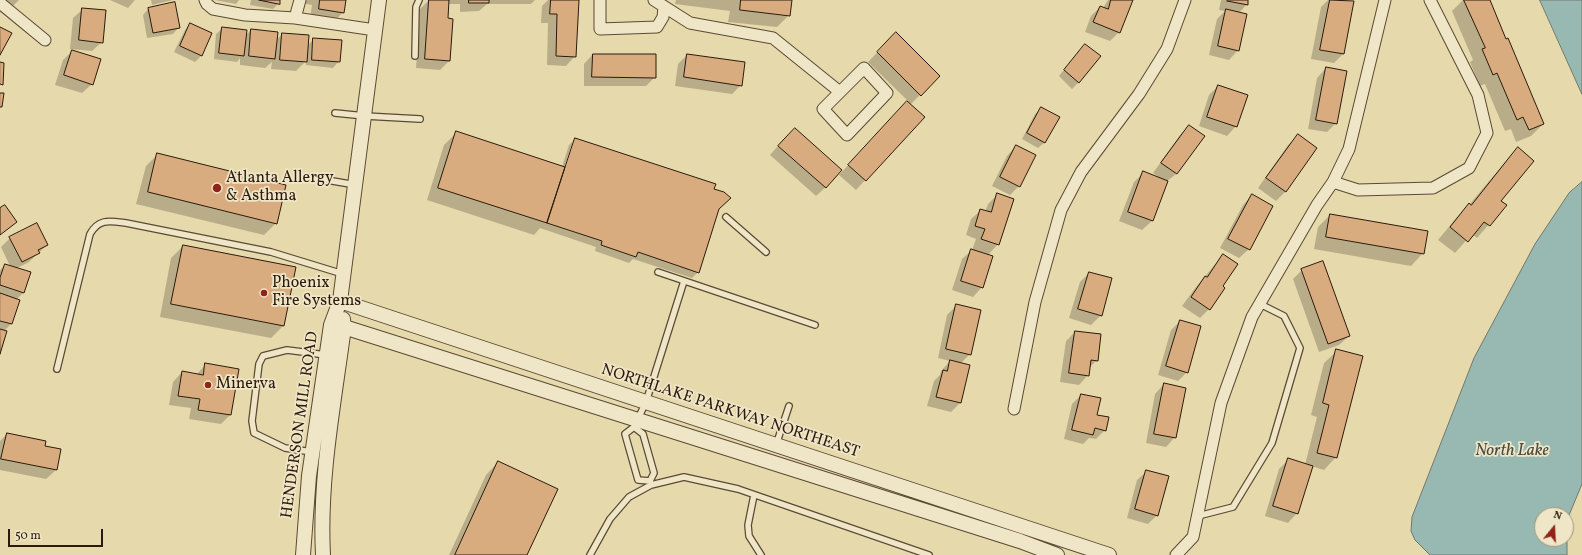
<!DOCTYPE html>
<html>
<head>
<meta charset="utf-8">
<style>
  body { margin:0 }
  #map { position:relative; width:1582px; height:555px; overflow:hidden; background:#e6d9ab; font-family:Vollkorn,serif }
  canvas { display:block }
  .north { position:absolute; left:1534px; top:507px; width:40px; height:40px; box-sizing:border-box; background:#efe6c8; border:1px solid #a1947d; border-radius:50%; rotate:18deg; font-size:11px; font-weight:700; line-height:16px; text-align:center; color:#2b1a0c }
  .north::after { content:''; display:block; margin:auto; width:14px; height:18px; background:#8f2418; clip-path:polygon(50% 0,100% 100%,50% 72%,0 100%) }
  .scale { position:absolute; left:8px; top:529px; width:95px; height:18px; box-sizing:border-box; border:2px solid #2b1a0c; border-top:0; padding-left:5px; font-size:12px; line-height:14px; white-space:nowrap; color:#2b1a0c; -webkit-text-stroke:3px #efe6c8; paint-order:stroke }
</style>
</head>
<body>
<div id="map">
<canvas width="1582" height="555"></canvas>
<div class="north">N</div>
<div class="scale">50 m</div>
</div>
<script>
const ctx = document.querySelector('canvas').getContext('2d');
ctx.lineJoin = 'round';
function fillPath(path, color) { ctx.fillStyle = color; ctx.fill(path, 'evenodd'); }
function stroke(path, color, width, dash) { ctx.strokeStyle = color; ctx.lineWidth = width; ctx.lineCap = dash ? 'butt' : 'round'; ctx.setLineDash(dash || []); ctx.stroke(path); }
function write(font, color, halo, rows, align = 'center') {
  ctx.font = font + ' Vollkorn,serif'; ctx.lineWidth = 3.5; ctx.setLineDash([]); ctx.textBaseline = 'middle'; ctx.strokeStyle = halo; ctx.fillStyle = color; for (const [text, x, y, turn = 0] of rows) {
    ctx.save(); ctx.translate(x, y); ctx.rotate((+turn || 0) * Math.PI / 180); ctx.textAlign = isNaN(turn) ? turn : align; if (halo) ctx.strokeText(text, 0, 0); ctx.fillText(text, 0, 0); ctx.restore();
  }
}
const water = new Path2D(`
  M1540,0h42v94z
  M1582,182v302l-15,36v35h-137l-15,-15 -4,-9 1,-14 62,-159 61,-114 34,-51zM1542,515h24v24h-24z`);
fillPath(water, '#98b9b1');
stroke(water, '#6c796f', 1);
fillPath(new Path2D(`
  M4,0h15l-7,7z
  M110,0h25l-7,8z
  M151,0h22l-21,5z
  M215,0h24l-3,4z
  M251,0h28v3l-6,6 -23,-4z
  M301,0h44l-2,12 -9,10 -24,-4 2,-13 -11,-2z
  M429,0h106l-4,4h-44l-8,7 -19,1v-8h-13l2,57 -9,9 -24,-2 4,-59z
  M548,0h30l-3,56 -9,10 -19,-1 1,-42h-7l1,-17z
  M676,0h115l-2,15 -12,12 -49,-5 2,-11 -55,-7z
  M1108,0h23l-12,32 -9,9 -25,-9 6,-16 9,-9 3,1z
  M1221,0h27l-1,4 -8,9 -1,37 -9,10 -20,-5 8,-36 8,-8 -6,-1z
  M1328,0h14l11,2 -10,52 -9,9 -23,-4 10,-52z
  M1463,0h26l54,124 -12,12 -15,6 -5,-13 -6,2 -20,-47 -5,2 -10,-24 3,-2 -21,-49z
  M149,8l30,19 -6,7 -26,4 -4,-23z
  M83,9l19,33 -10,9 -22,-2 3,-31z
  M191,24l20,10 -10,22 -6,6 -21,-10 11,-22z
  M223,28l22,8 6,-6 25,10 7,-6 24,12 7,-7 25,22 -6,7 -27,-3v-4l-10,10 -25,-2 1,-7 -7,6 -25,-3v-7l-3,4 -23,-3 2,-25z
  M896,33l43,43 -29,29 13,12 -67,73 -17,-15 69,-74 -40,-39z
  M72,51l20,33 -10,9 -27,-8 8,-25z
  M1079,51l-1,32 -6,6 -13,-13z
  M593,54l62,1v22l-9,9h-62v-22z
  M687,55l54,30 -9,9 -57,-8 3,-22z
  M1326,68l10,55 -9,9 -19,-3 9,-51z
  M1218,86l18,40 -9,10 -28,-10 10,-31z
  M1042,108l3,34 -7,6 -16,-9 13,-25z
  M1189,126l14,10 -27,38 -10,8 -14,39 -10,9 -23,-9 15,-39 9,-9 17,5 -7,-5 27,-38z
  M456,133l106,34 7,-22 4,-4 -9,27h2l9,-27h-2l2,-2 138,51 4,20 -19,62 -6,6 -59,-19 -4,4 -34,-12 1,-4 -56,-19 -6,7 -107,-35 17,-55z
  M1298,136l18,13 -31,43 -9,9 -18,-13 30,-43z
  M785,138l41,49 -10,9 -46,-41z
  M1016,146l3,40 -9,9 -18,-9 15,-30z
  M1518,149l-18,52 5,5 -28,32 -5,-4 -17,19 -17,-13 19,-23 12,-12 37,-44z
  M158,154l118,69 -12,12 -128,-31 10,-38z
  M997,195l1,49 -10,11 -6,32 -9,10 -21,-7 10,-31 10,-9 4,-11 -10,-4 5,-16 10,-9 4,2 3,-8z
  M1252,195l-3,54 -10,9 -19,-10 23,-43z
  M1330,215l93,38 -12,13 -97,-17 4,-22z
  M10,238l37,7 -18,17 -12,6 6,25 -7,7h2l-7,24 -7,7 -4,20v-81l5,-5 5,1 -9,-19z
  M183,246l100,80 -12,12 -111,-21 11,-59z
  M1223,255l-1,32 -13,22 -9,9 -18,-12 14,-19z
  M1302,270l47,66 -10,9 -20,7 -26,-73z
  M1089,273l12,42 -10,10 -22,-7 11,-36z
  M957,305l13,49 -10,10v39l-9,9 -24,-6 7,-25 6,-6 1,-4 9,-10 -12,-3 9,-43z
  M1180,321l7,51 -9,9 -20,-6 13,-45z
  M1075,332l22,28 -8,8 -1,7 -9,10 -19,-3 6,-41z
  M1337,351l-1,106 -12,13 -13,-4 -14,47 -9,10 -23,-7 14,-47 9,-9 17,5 12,-48 -6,-2 13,-52z
  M206,364l24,51 -9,9 -32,-5 2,-11 -22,-3 4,-23 9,-10 14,3z
  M1164,384l11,53 -9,10 -20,-4 9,-49z
  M1081,395l24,35 -9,9 -7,-1 -6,6 -19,-5 8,-35z
  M7,434l37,12 16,4 -4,20 -10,9 -46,-9v-29z
  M498,462l28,93h-77l37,-80z
  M1147,471l10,44 -9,9 -21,-6 10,-38z`), '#0003');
const building = new Path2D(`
  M259,0h21v4z
  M320,0h26l-2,13 -25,-4z
  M429,0h20l-1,18 5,1 -3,42 -25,-2z
  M469,0h20v3h-20z
  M551,0h28l-3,57 -20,-1 1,-42h-7z
  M741,0h51l-2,16 -50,-6z
  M1111,0h22l-13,33 -27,-11 7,-16 8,3z
  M1228,0h20v5l-21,-4z
  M1330,0l24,1 -10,53 -24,-4z
  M1464,0h26l16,39 2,-1 36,86 -15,6 -6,-13 -6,3 -20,-47 -4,2 -11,-26 3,-1z
  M175,2l5,26 -27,5 -5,-25z
  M82,8l24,2 -3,33 -24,-3z
  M1226,9l21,5 -8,37 -21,-5z
  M190,23l22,10 -10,23 -22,-10z
  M0,27l12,6 -12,22z
  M222,27l25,3 -3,26 -25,-3z
  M251,29l27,3 -3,27 -26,-3z
  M896,32l44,44 -19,20 -44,-44z
  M282,33l27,2 -2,27 -27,-2z
  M313,38l29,2 -2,22 -28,-2z
  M1085,44l16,12 -22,27 -15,-13z
  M72,50l29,9 -8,26 -29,-10z
  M593,54h63v24l-64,-1z
  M687,54l58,8 -3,24 -58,-9z
  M0,62l4,1 -1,22 -3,-1z
  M1326,67l21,4 -10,53 -21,-4z
  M1218,85l30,10 -11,32 -30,-10z
  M0,93h4l-2,14h-2z
  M907,101l18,16 -59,64 -18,-16z
  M1041,107l19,10 -15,26 -18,-10z
  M1189,125l16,11 -28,38 -16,-11z
  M795,128l47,42 -16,18 -48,-42z
  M456,131l109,36 -18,56 -109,-35z
  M1298,134l19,14 -31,44 -20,-14z
  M575,138l141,46 -2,5 10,3 7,6 -12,11 -20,64 -61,-21 -2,5 -35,-12 1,-4 -55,-18z
  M1016,145l20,10 -16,32 -20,-10z
  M1518,147l16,14 -33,40 6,4 -17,21 -6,-4 -16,20 -18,-15 19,-24 2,2z
  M157,153l129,32 -9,39 -129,-32z
  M1143,171l25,10 -15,40 -25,-9z
  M997,193l17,6 -15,46 -18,-6 4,-10 -10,-3 5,-17 11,3z
  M1252,194l21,12 -23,44 -22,-11z
  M5,205l12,17 -17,13v-27z
  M1330,214l98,17 -4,23 -98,-17z
  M37,223l11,22 -10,5 2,3 -18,9 -13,-25z
  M183,245l113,22 -12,59 -113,-22z
  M971,249l22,7 -10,32 -22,-7z
  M1223,254l15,10 -15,22 2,2 -15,22 -19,-13 14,-21 2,1z
  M1323,261l27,75 -22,8 -27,-75z
  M5,264l26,8 -7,21 -24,-8v-7z
  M1089,272l23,6 -10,38 -24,-7z
  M0,293l20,7 -8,24 -12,-3z
  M956,304l25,6 -10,45 -25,-6z
  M1180,320l21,6 -13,47 -22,-7z
  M0,329l7,2 -7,23z
  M1075,331l26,3 -3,27 -7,-1 -2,16 -20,-3z
  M1336,349l27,7 -26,102 -20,-5 12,-48 -6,-2z
  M950,360l20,5 -9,38 -25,-6 7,-27 4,1z
  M205,363l34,6 -8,46 -33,-5 2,-11 -22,-3 4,-25 21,4z
  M1164,383l22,5 -10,50 -22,-4z
  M1081,394l20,4 -4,17 12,2 -3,14 -11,-3 -2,7 -21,-5z
  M7,433l39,8 -1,5 16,3 -4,21 -56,-11z
  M1288,458l25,8 -15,48 -25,-8z
  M498,461l60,28 -31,66h-72z
  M1146,470l23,6 -11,40 -23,-7z`);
fillPath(building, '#d9ac7f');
stroke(building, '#2b1a0c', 1);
const service = new Path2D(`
  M415,56l1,-49 3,-7
  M335,113l30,3 55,3
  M309,177l47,8
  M726,217l40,35
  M658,272l157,53
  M57,369l33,-135c9,-16 20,-13 36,-11l145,29 72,22
  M634,427l9,7 11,39 -4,8 1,3
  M776,445l13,-39
  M312,452l-27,-4 -31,-15 -2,-12 7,-57 4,-8 24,-6 39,5
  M650,481l-12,-1 -13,-46 9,-7 12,-25 38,-121
  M754,495l-6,30 1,11 12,19
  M1198,516l35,-9 39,-64 28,-95 -16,-32 -24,-12
  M590,555l20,-36 19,-22 22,-12 33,-8 54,12 191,66`);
const minor = new Path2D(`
  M205,0l2,4 6,5 32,6 50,3 80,12
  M600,0v29l57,-2 6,-10 1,-10
  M654,0l36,23 83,15 67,54 24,-24 23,25 -40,42 -24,-26 17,-17
  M0,3l45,37
  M295,18l5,-18
  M1333,182l25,8 75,-2 36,-20 18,-35 -9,-38 -48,-95
  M1014,409l21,-107 26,-92 20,-38 58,-78 28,-45 18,-49
  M1176,555l17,-18 28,-134 31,-86 65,-112 16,-23 16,-33 36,-149`);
const tertiary = new Path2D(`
  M340,301l769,254
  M331,325l13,2 676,214 37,14
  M303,555l6,-79 22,-151 9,-24 39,-301
  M323,555c-4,-76 11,-152 21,-228l-1,-8`);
stroke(service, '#5a4a34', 8);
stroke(minor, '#5a4a34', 13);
stroke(tertiary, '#5a4a34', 16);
stroke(service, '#efe6c8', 5.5);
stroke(minor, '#efe6c8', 11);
stroke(tertiary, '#efe6c8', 14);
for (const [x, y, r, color] of [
  [217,188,5,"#8f2418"],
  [264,293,4,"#8f2418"],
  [208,385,4,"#8f2418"]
]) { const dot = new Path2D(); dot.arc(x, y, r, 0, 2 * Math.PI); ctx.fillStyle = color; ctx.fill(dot); stroke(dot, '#efe6c8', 1.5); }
write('16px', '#2b1a0c', '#efe6c8', [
  ["Atlanta Allergy",226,179],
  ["& Asthma",226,197],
  ["Phoenix",272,284],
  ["Fire Systems",272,302],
  ["Minerva",216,385]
], 'left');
write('16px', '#2b1a0c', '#efe6c8', [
  ["NORTHLAKE PARKWAY NORTHEAST",730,412,18],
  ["HENDERSON MILL ROAD",301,425,-82]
]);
write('italic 17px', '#4c4a3e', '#efe6c8', [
  ["North Lake",1512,452]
]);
</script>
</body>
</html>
